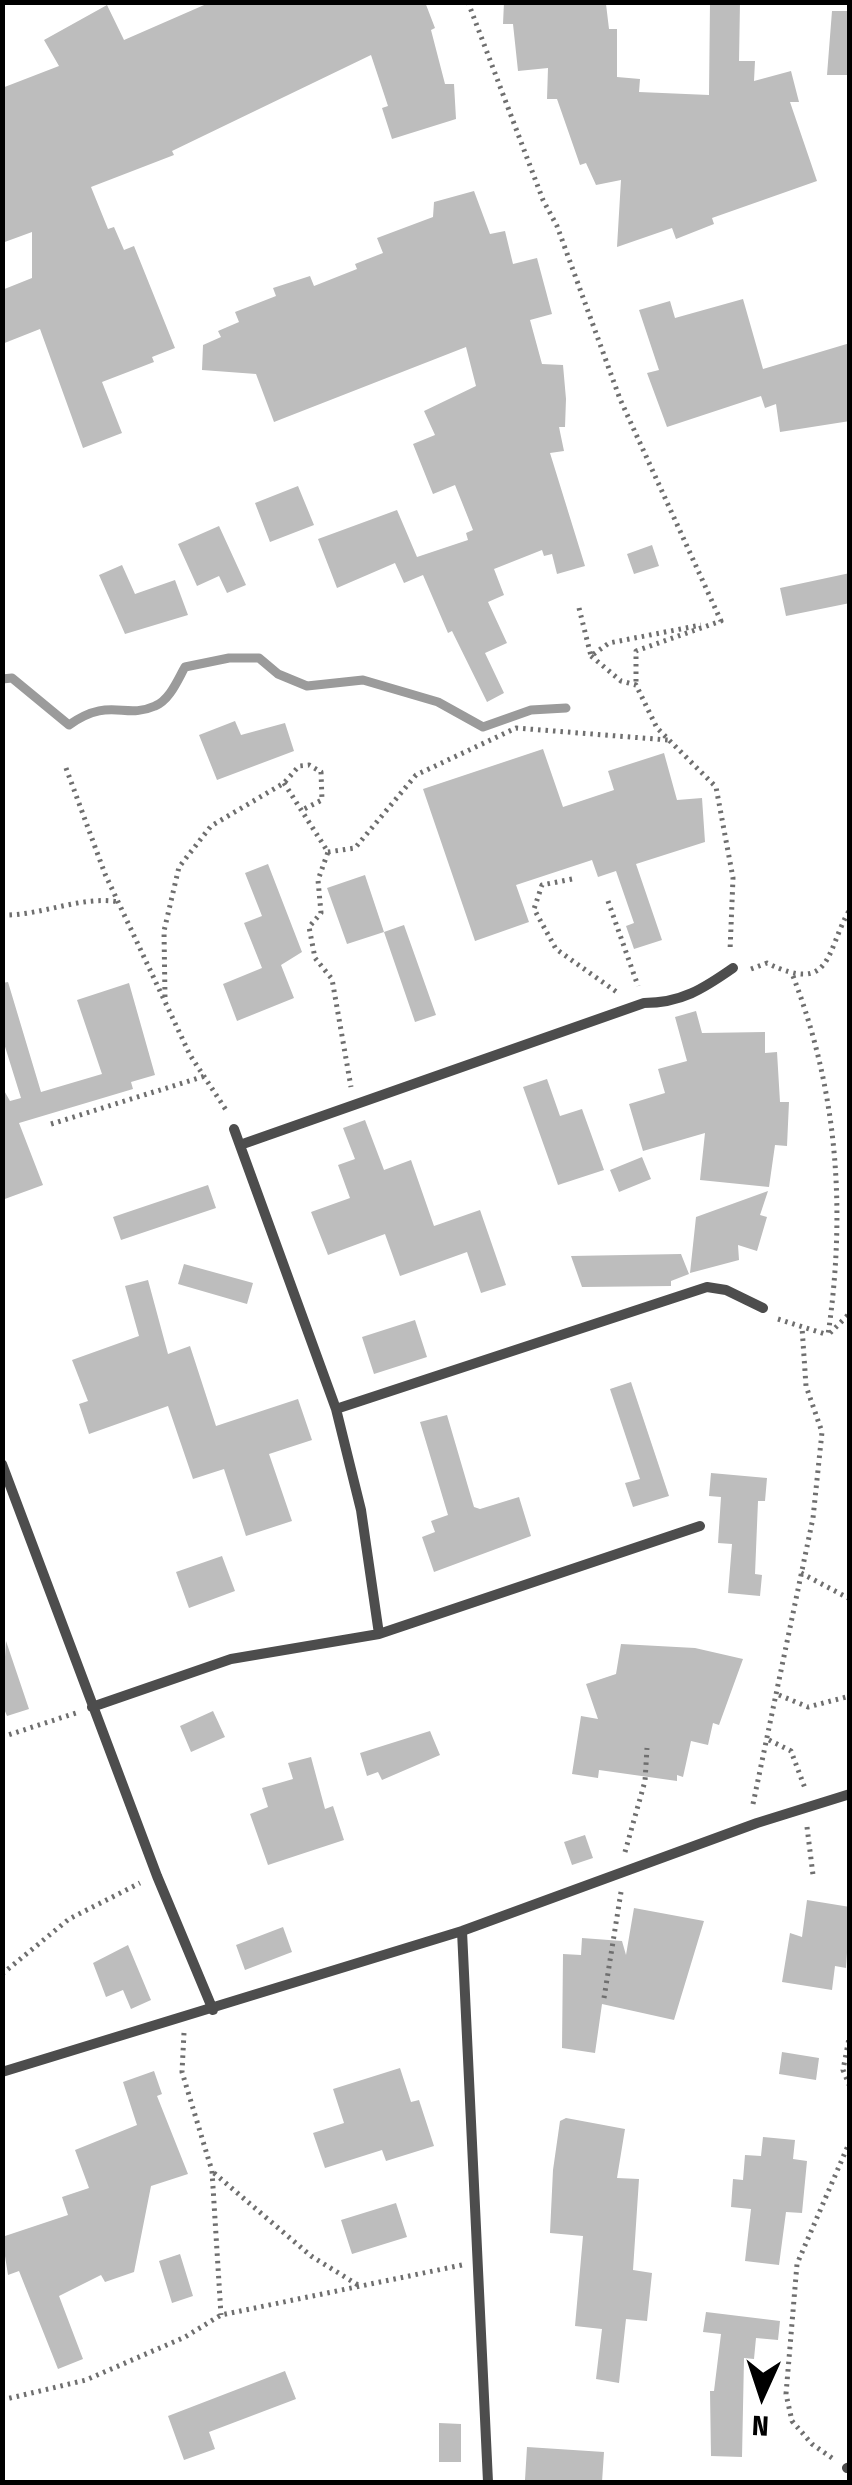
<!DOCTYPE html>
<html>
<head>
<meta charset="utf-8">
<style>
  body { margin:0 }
  #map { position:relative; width:852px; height:2485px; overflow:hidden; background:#fff; font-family:"Fira Sans Condensed",sans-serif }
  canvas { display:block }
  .frame { position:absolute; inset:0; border:5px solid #000; pointer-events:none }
  .north { position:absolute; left:712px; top:2345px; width:100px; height:100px; -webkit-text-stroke:8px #fff; paint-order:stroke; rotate:183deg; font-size:28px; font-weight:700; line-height:40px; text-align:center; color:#000 }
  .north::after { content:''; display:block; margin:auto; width:35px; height:45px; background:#000; clip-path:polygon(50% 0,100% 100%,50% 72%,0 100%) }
</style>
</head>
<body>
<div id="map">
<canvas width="852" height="2485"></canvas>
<div class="frame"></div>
<div class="north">N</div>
</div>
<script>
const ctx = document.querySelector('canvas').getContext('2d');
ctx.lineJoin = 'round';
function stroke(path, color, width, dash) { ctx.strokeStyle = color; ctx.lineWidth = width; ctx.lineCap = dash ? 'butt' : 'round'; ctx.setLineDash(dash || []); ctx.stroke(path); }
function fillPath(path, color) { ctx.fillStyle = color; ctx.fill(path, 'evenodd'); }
stroke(new Path2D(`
  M2,679l10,-1 57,47c41,-29 55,-5 86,-19 15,-6 23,-27 30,-39l44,-9h30l19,16 29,12 56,-6 75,22 45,25 48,-17 35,-2`), '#9b9b9b', 9);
fillPath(new Path2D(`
  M211,2h214l10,26 -4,2 14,54h9l2,35 -64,20 -10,-31 6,-2 -17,-51 -199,96 2,4 -83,32 17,42 6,-2 10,23 10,-4 41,102 -23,9 2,5 -52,20 20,51 -39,15 -43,-119 -38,15v-54l30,-12v-46l-30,11v-155l57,-22 -15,-26 63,-35 17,35z
  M504,2l102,2 3,25h8v48l23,2 -1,13 70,3 1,-93h30l-1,59h16l-1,20 37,-10 8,31h-9l27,79 -105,37 2,6 -38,15 -4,-11 -55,19 4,-67 -25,5 -10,-22 -6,2 -23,-66h-10l1,-31 -30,3 -5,-47h-10z
  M832,11h18v64h-23z
  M474,191l16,43 15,-3 8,33 24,-6 15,56 -22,6 12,44 21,1 3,34 -1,28h-6l5,24 -14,2 35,113 -28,8 -5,-20 -8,2 -2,-6 -48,19 10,26 -16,7 19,41 -22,10 19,40 -17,9 -35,-71 -4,2 -25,-58 -19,8 -9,-20 -58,25 -19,-49 79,-29 20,47 51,-17 -2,-7 7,-3 -18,-45 -22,9 -20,-50 22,-9 -11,-24 52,-25 -10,-39 -192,75 -18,-48 -54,-4 1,-25 18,-8 -3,-6 21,-9 -4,-10 41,-16 -3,-8 37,-12 4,10 43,-17 -2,-5 28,-11 -6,-15 56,-21 1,-15z
  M743,299l20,70 87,-26v78l-70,11 -4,-28 -11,4 -4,-12 -94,31 -20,-54 12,-3 -20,-60 31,-9 5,17z
  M298,486l16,39 -44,17 -15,-39z
  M219,526l27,59 -19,8 -8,-17 -22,10 -19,-42z
  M652,545l7,21 -25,8 -7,-20z
  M122,565l13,29 40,-14 13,35 -63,19 -26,-59z
  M850,573v30l-64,13 -6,-28z
  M235,721l6,14 44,-12 9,28 -77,29 -18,-45z
  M543,749l20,58 51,-17 -6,-19 56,-18 13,47 25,-2 3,44 -69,22 26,76 -28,9 -8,-23 8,-3 -18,-52 -18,6 -6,-17 -76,25 13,37 -54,19 -52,-152z
  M268,864l34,88 -21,13 13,33 -57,23 -14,-37 39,-16 -18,-45 18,-7 -17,-43z
  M365,875l19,57 -37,12 -20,-56z
  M404,925l32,90 -21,7 -31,-90z
  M8,982l33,110 61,-18 -25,-74 52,-17 26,92 -24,7 2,7 -114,34 24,62 -41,15v-113l8,14 11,-3 -19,-61v-54z
  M696,1011l6,22 63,-1v21l12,-1 3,50h9l-2,44 -12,-1 -6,42 -69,-7 5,-47 -62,18 -14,-47 36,-11 -7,-24 29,-8 -12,-44z
  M547,1079l13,37 22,-7 22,61 -46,15 -35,-98z
  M365,1120l19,50 27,-10 23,66 46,-16 26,75 -25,8 -14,-41 -67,24 -15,-42 -57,21 -17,-43 39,-14 -12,-33 17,-6 -12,-31z
  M642,1157l9,22 -32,13 -9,-22z
  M208,1185l8,23 -95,32 -8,-23z
  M768,1191l-8,24 7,2 -10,34 -19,-6 1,15 -49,13 6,-56z
  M681,1254l8,20 -18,7v5l-89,1 -11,-31z
  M184,1264l69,19 -6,21 -69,-20z
  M148,1280l20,74 22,-8 26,80 82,-27 14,41 -43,14 23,67 -46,15 -22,-67 -31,10 -25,-73 -79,28 -10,-30 9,-3 -16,-41 67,-24 -14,-50z
  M415,1320l12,37 -53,17 -12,-37z
  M631,1382l38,114 -36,11 -8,-24 15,-4 -30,-90z
  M447,1415l27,92 6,2 39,-12 12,39 -97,36 -12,-35 13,-5 -4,-11 17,-6 -28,-93z
  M711,1473l56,5 -2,23h-7l-3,73 7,1 -2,21 -32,-3 4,-49 -14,-1 3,-46 -12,-1z
  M222,1556l13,35 -46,17 -13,-36z
  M6,1641l23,68 -22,7 -5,-12z
  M621,1644l74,4 48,11 -24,66 -6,-2 -5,22 -17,-4 -8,36 -6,-2v6l-78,-11 -1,8 -26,-4 9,-58 17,3 -12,-35 30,-10z
  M213,1711l12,26 -34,15 -11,-26z
  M430,1731l10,24 -58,25 -4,-8 -11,4 -7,-23z
  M311,1757l14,52 8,-3 11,34 -76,25 -18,-51 18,-7 -6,-19 31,-9 -5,-16z
  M585,1835l8,23 -21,7 -8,-23z
  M807,1900l43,7 -4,61 -11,-2 -3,24 -50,-8 8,-49 12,4z
  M634,1908l70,13 -30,99 -72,-16 -7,49 -33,-5 1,-94 18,1 1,-17 40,3 4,14z
  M283,1927l9,25 -47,18 -9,-25z
  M128,1945l23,55 -20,9 -8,-19 -17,7 -13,-34z
  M782,2052l37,6 -3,22 -37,-6z
  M400,2068l11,34 8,-2 15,46 -48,15 -4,-11 -57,18 -12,-35 31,-10 -11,-34z
  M154,2071l8,23 -5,2 31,78 -37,12 -17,86 -29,10 -4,-7 -42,21 24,63 -25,10 -39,-98 -11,4 -6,-38 66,-22 -6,-18 27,-9 -14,-38 62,-25 -14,-43z
  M566,2118l59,11 -8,49 22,1 -6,91 19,3 -5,48 -21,-2 -7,64 -23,-4 6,-50 -27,-3 8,-90 -33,-3 3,-63 7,-49z
  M763,2137l32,3 -2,19 14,2 -5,52 -16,-1 -7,53 -34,-4 6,-52 -20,-2 2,-28 10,1 2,-25 16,1z
  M396,2203l11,34 -55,17 -11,-34z
  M180,2254l13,42 -21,7 -13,-42z
  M706,2312l74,9 -2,19 -22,-2 -2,21 -10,-1 -2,99 -31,-1 -1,-65h4l7,-57 -18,-2z
  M285,2371l11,28 -87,33 6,17 -31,11 -16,-44z
  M439,2423l22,1v38h-22z
  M527,2447l77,5 -2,30 -77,-2z`), '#bdbdbd');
stroke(new Path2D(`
  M468,2l75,198 14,26 63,173 101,222 -85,30v34
  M579,608l12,48 18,-13 92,-18
  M591,656l30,25 15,4 21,43 59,59 17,91 -3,73
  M66,768l39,106 85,181 38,58
  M284,783l44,69 -10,28 3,33 -12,14 6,31 17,21 19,108
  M328,852l27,-4 61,-73 100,-47 152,12
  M572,879l-30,6 -8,24 22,40 62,44
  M608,901l30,85
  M2,915c39,1 80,-20 117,-13
  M751,969l16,-6c66,32 58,-11 83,-54
  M793,976c45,117 53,235 35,359
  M165,997l-1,-66 15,-64 32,-41 73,-43 15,-17 10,-1 12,7 1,28 -18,9
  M51,1124l154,-48
  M778,1319l50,16
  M830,1333l20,-20
  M801,1573l49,26
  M779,1695l29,12 42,-11
  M2,1737l74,-24
  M769,1740l22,11 15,40
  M753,1804l60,-286 9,-86 -16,-46 -4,-59
  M807,1827l6,48
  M625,1852l20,-71 2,-33
  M2,1974l67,-55 71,-36
  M604,1998l17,-106
  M184,2033l-2,39 30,99 9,144
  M850,2033l-7,37 7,17
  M214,2173l97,83 47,29
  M2,2400l84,-20 99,-43 36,-22 241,-50
  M832,2458l-20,-14 -20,-23 -6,-27 11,-130 53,-123`), '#6f6f6f', 5, [2.5, 5]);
stroke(new Path2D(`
  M234,1129l102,280 25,101 18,124
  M240,1145l404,-142c37,0 59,-14 89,-35
  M336,1409l371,-122 19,3 37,18
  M2,1464l155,412 56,134
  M92,1707l139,-48 148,-25 321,-108
  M462,1931l26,551
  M2,2072l460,-141 295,-108 93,-29
  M847,2468l3,-1`), '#4d4d4d', 10);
</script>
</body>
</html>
